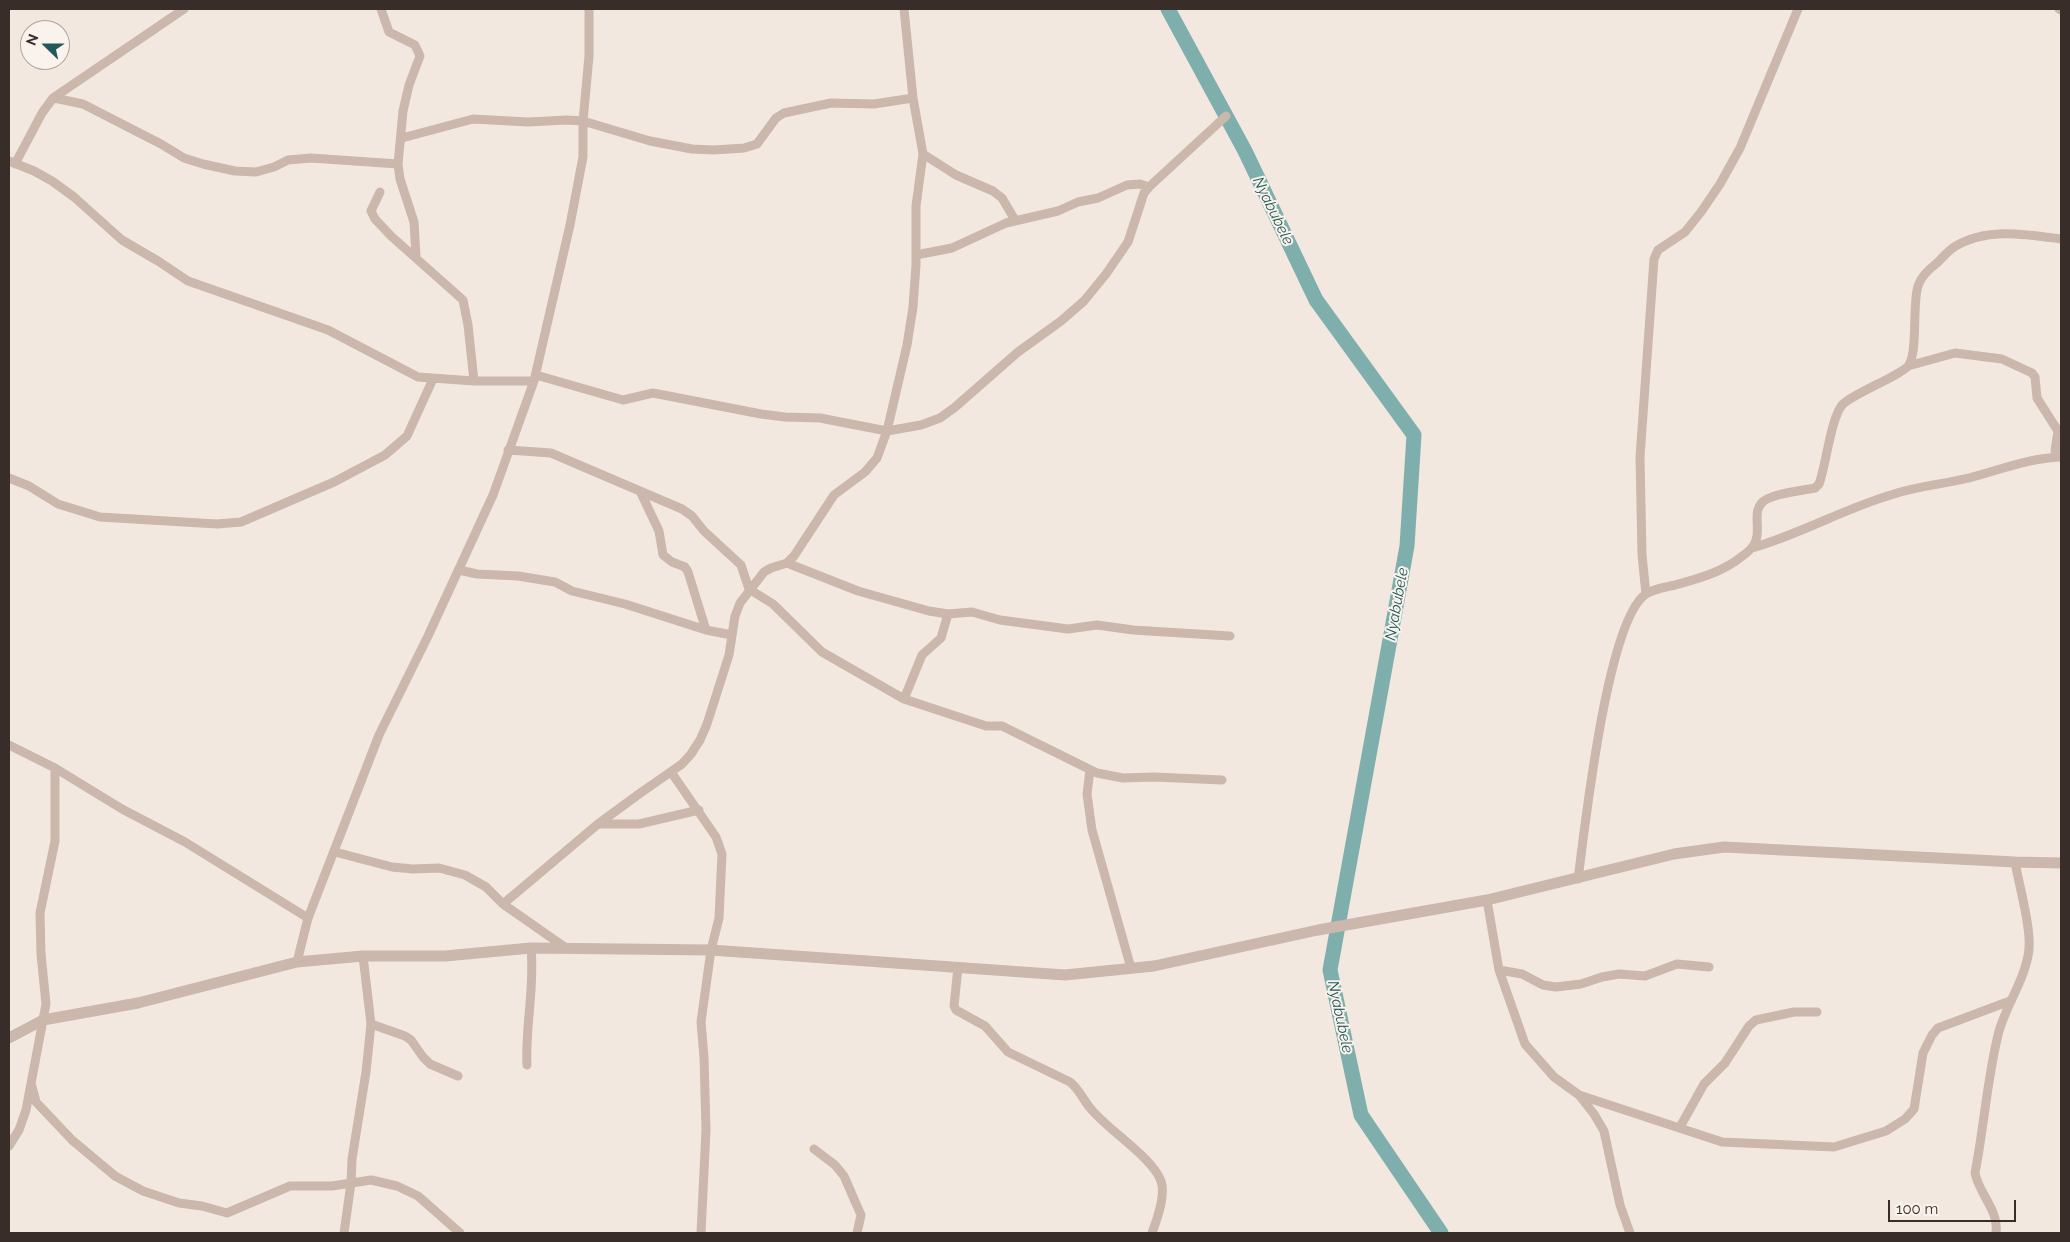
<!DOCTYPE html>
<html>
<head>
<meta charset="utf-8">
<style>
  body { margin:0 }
  #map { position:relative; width:2070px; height:1242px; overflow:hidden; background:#f2e8e0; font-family:Raleway,sans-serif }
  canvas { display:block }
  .frame { position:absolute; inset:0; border:10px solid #392d2a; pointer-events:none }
  .north { position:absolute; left:20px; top:20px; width:50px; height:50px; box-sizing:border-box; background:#faf2ec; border:1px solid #ada39e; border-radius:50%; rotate:292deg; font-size:14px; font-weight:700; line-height:20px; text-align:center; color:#392d2a }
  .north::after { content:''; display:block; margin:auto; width:18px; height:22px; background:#205a58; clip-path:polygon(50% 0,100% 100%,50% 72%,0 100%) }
  .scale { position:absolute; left:1888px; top:1200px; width:128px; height:22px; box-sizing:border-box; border:2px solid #392d2a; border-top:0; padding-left:6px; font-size:15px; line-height:18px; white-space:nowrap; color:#392d2a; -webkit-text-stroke:4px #faf2ec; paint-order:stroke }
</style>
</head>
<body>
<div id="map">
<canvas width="2070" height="1242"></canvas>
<div class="frame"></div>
<div class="north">N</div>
<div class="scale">100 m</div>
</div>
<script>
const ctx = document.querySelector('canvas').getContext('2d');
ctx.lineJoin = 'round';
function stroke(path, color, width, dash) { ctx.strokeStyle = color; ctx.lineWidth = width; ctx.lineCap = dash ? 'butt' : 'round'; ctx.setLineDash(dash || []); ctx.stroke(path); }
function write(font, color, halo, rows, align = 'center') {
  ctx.font = font + ' Raleway,sans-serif'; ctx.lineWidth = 4; ctx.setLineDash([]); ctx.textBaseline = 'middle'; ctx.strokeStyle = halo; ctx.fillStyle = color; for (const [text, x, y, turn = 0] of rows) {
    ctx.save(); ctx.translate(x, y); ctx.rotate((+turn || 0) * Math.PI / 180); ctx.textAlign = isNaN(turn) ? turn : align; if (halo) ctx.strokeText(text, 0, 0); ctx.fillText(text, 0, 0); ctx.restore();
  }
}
stroke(new Path2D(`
  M1168,9l77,142 71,149 98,135 -7,111 -77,424 31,145 80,118`), '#7fafad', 15);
stroke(new Path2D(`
  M381,9l8,23 26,13 5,11 -11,29 -6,26 -5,53 2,15 14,43 2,35
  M2059,9l2,1
  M54,98l29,6 78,40 23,14 19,6 32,7 21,1 18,-5 14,-7 23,-2 87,6
  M402,138l71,-19 55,3 39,-2 16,1 67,20 42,8 22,1 30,-2 13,-4 19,-26 8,-5 47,-10 43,1 39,-6
  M923,154l33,21 37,16 9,7 13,22
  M9,161l25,10 18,10 22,16 48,43 36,21 30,20 140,49 90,47 56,4h60
  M15,164l27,-51 11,-15 131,-89
  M380,192l-9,19 4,8 16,17 72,64 5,25 6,56
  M916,255l36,-7 54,-25 52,-12 20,-9 20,-4 29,-13 13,-1 9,3
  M1908,366l47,-13 47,6 30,14 3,4 2,21 21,33 -3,20 6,5
  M536,375l87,25 30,-7 108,21 24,3 35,1 67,13 34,-6 19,-7 14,-10 64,-56 43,-31 23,-20 22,-27 22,-32 16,-49 5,-6 77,-71
  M508,450l43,3 131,56 10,7 12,15 37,34 8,24 24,15 49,48 82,47 82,27h16l95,47 26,5 31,-1 68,3
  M9,478l20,8 29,18 42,13 117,7 24,-2 93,-40 51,-27 22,-19 26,-57
  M641,493l18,38 4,24 9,7 13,5 3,5 18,58
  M1752,548c49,-14 93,-40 142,-54 27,-9 55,-10 82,-18 29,-8 55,-18 85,-19
  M787,563l71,28 71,20 19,3 24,-2 28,8 68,9 29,-4 36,5 97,6
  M459,570l18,4 41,2 37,6 17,9 53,13 81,26 26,5
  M1646,594l-4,-39 -2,-98 14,-198 4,-9 27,-18 16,-20 19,-28 20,-36 58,-139
  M904,699l18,-44 19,-17 7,-24
  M9,745l46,23 67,41 63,33 123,76
  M1090,770l-3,24 5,36 39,138
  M671,772l45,65 6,17 -3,64 -8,32 -10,72 3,35 2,73 -5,103
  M598,824h41l60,-14
  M335,852l57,15 21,2 26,-1 26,7 21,12 17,17 63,44
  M1578,879c7,-52 29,-259 68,-285 7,-5 20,-7 29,-9 22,-6 48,-13 66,-28 6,-4 13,-9 15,-17 5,-14 -6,-32 11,-41 14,-7 33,-8 48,-11l4,-4c7,-18 12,-68 24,-80 13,-12 59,-29 66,-39 9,-16 3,-59 9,-79 3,-10 11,-17 19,-23 5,-5 11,-12 17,-16 32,-20 71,-13 107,-8
  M1487,900l12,70 26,74 29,33 25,18 143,47 112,5 52,-16 19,-12 9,-10 9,-56 9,-18 6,-7 72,-27
  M503,904l95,-80 41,-30 43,-30 9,-10 9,-14 7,-16 22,-69 6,-39 5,-13 24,-31 7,-4 16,-5 7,-7 40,-61 31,-23 12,-14 10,-27 20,-86 6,-38 3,-42v-59l7,-52 -10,-56 -9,-89
  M297,962l11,-44 71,-183 49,-99 65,-141 41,-114 36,-156 13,-68v-36l6,-65v-47
  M958,967l-4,39 2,4 29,16 23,26 62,30c10,8 13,18 21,27 17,21 62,49 70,72 5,14 -4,38 -9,52
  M1499,970l23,4 21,11 13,2 25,-3 21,-7 17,-3 26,2 32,-12 32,3
  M371,1024l34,12 6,4 12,17 7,7 28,12
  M527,1065c-2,-39 8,-77 4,-117
  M31,1083l5,19 36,38 43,36 28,15 36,12 23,3 25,7 63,-27h42l39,-6 26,6 21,10 42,37
  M1579,1095l15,19 10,17 16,74 10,28
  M1680,1127l24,-43 21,-21 24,-37 7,-6 38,-8h23
  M9,1146l10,-16 7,-20 20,-106 -5,-50 -1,-41 15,-72v-73
  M814,1149l21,16 9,11 17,39 -4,18
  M344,1233l7,-50 1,-24 14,-87 5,-48 -8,-68
  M1996,1233c3,-23 -17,-39 -21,-60 9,-46 12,-93 23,-138 7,-29 28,-56 31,-86 2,-22 -10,-64 -14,-87`), '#cbb7ab', 9);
stroke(new Path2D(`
  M9,1038l34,-18 95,-17 159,-41 66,-6h82l86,-8 180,2 354,25 89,-9 164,-36 169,-30 187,-46 50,-7 291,15 46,1`), '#cbb7ab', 11);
write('italic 15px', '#205a58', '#faf2ec', [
  ["Nyabubele",1273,211,64],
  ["Nyabubele",1397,604,-80],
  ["Nyabubele",1340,1017,78]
]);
</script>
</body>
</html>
